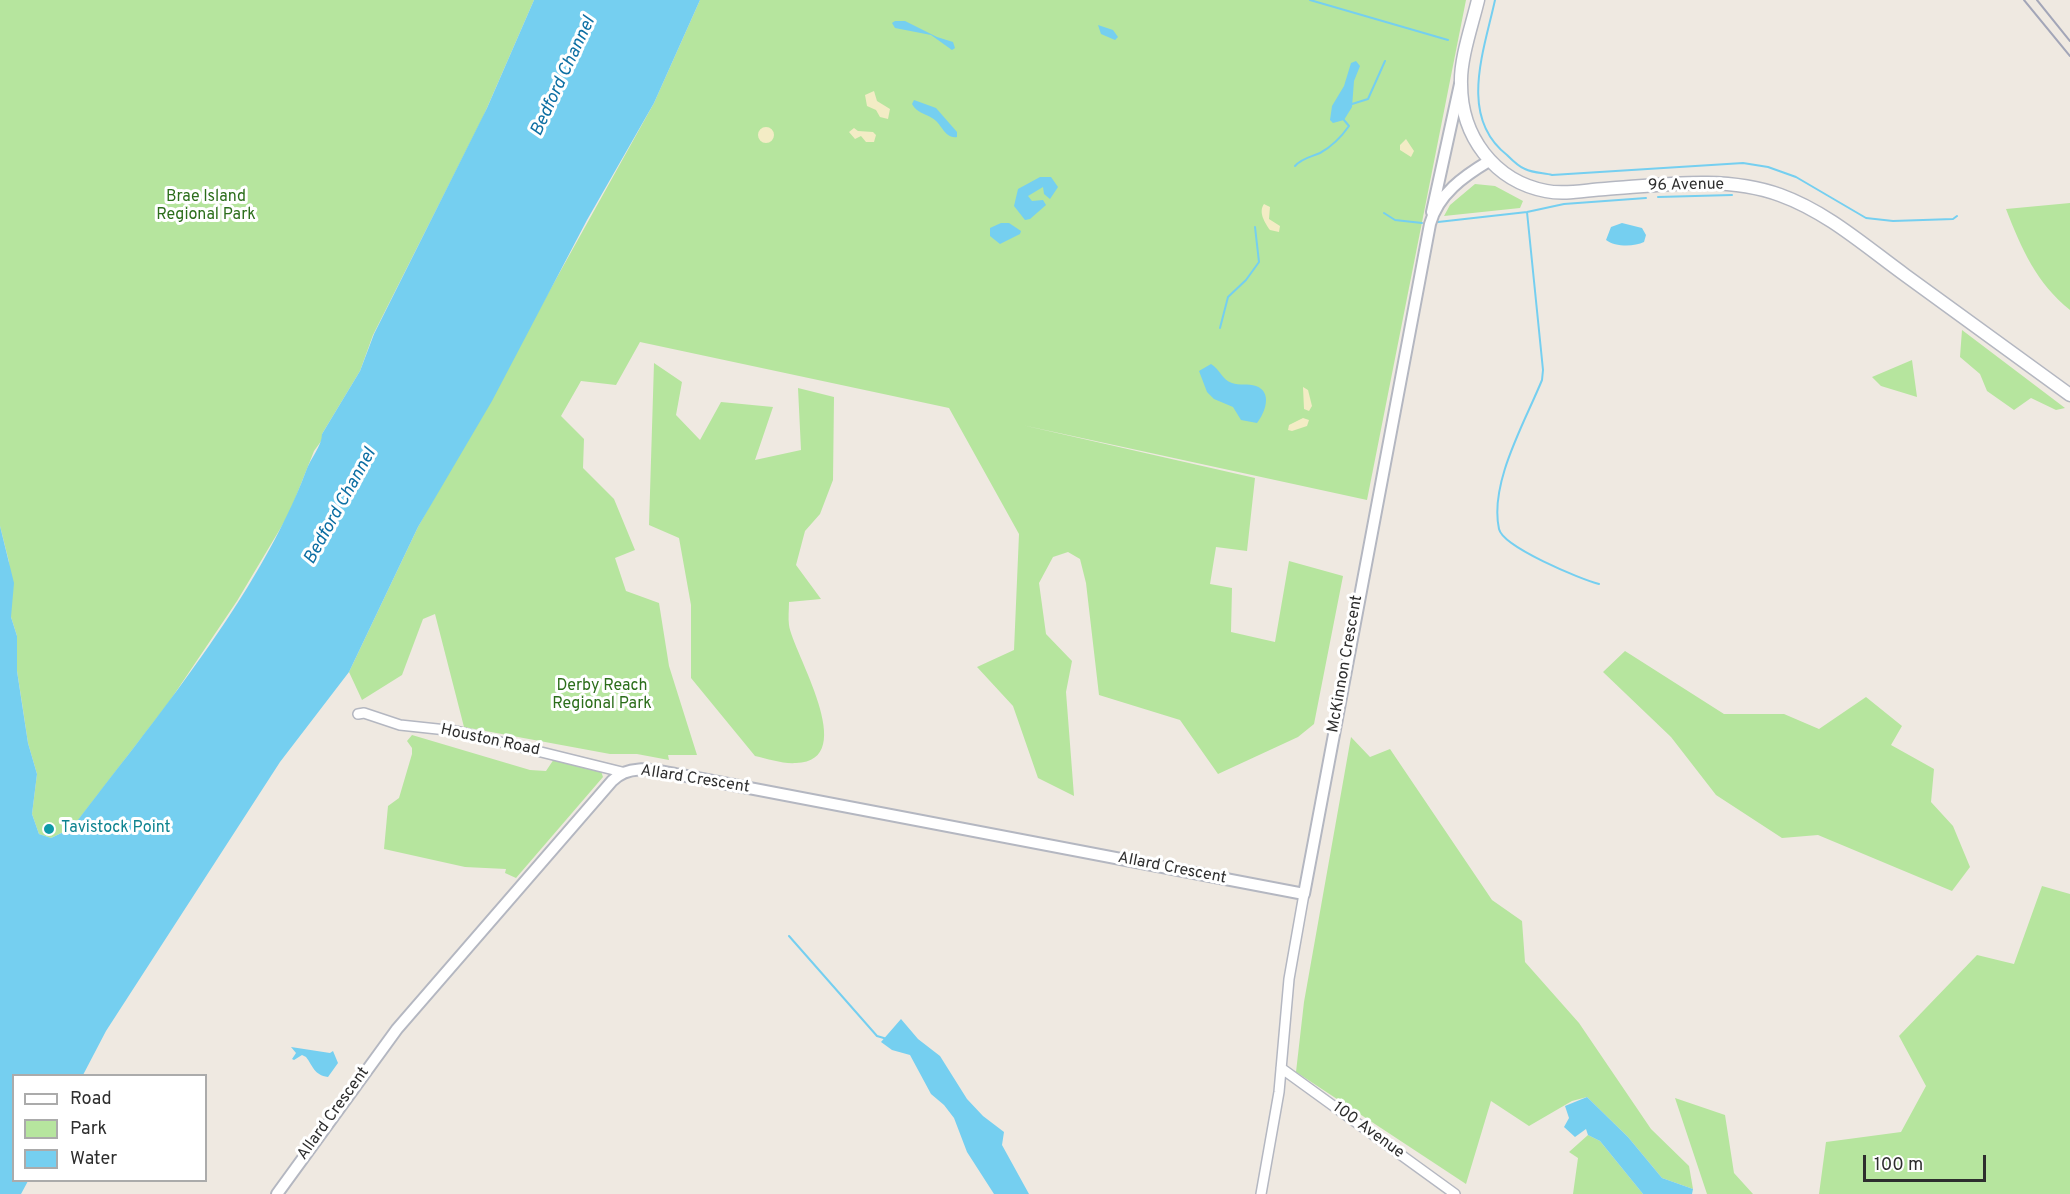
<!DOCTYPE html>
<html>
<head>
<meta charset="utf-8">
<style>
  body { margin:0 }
  #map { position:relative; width:2070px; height:1194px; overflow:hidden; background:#efe9e1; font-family:Overpass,sans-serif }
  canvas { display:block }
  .legend { position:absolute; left:12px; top:1074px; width:195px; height:108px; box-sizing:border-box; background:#fff; border:2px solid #ababab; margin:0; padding:8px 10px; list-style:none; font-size:18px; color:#2e2e2e }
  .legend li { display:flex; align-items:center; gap:12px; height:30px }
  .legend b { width:30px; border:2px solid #ababab }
  .scale { position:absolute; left:1863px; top:1155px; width:123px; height:27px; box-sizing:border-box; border:3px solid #2e2e2e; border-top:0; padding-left:8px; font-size:18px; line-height:21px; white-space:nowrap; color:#2e2e2e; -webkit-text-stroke:4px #fff; paint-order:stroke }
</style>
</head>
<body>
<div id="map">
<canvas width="2070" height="1194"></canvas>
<ul class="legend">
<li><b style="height:8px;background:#fff"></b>Road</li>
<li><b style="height:16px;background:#b6e59e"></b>Park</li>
<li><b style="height:16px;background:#75cff0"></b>Water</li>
</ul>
<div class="scale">100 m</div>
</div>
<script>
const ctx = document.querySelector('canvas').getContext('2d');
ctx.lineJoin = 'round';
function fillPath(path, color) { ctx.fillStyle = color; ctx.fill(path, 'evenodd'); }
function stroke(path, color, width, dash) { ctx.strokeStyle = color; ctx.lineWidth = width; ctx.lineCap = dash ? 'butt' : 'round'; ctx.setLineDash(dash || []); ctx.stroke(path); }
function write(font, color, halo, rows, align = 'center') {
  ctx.font = font + ' Overpass,sans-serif'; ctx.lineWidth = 6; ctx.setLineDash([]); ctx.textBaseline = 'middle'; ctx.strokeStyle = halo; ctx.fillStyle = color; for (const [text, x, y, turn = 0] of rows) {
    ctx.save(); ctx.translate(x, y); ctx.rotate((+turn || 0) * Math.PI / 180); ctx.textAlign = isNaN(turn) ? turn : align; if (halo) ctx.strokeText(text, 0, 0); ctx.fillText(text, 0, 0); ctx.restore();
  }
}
fillPath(new Path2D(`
  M0,0h534l-51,117 -110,218 -13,36 -38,63v6l-8,11 -25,63 -52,87 -68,101 -97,126 -21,10 -12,-4 -7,-20 5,-40 -9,-31 -6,-40 -5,-32v-35l-6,-19 -2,-55 -9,-36z
  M700,0h766l-99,500 -345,-75 233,53 -8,73 -31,-4 -6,37 22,4 -1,44 44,10 14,-81 54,15 -29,148 -16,13 -80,37 -38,-54 -81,-25 -13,-112 -6,-24 -12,-7 -15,5 -14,26 7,51 26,27 -6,31 8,104 -36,-18 -25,-72 -36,-39 37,-17 5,-116 -70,-126 -309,-66 -24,43 -35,-4 -20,35 23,23 -1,29 31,31 21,51 -20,8 11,33 33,12 10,63 28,89h-29l1,5 -32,-6h-27l-146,-27 -29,-113 -12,5 -21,56 -40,25 -13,-28 69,-145 236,-424z
  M1475,184l20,2 28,15 -3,7 -76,8 6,-11z
  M2070,203v107c-33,-26 -49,-62 -64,-101z
  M1962,330l103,78 -9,2 -25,-12 -17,12 -27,-19 -7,-17 -20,-17z
  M1912,360l5,37 -36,-11 -9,-9z
  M654,363l28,19 -6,33 24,25 21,-38 52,5 -18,53 46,-10 -3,-62 36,9 -1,83 -13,34 -15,17 -9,34 25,34 -32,3c0,7 -1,16 0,23 3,26 73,136 7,138 -13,1 -28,-4 -41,-7l-64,-78v-73l-12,-67 -30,-13z
  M1625,651l99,63h60l35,15 47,-32 36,29 -11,19 43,24 -3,33 22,24 17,41 -18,24 -134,-56 -36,3 -66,-43 -45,-58 -68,-65z
  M412,735l118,35 16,1 8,-12 47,12 2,6 -87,101 -11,-5 1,-4 -41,-2 -81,-18 4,-43 11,-8 13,-44v-6l-5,-7z
  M1351,737l19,20 20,-8 102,151 30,21 3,41 54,61 72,106 38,37 4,23 -31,-11 -34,-41 -41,-40 -15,4 -43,25 -38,-25 -25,83 -170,-112 8,-70z
  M2042,886l28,8v300h-251l7,-52 75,-10 25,-46 -27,-50 78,-81 37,9z
  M1675,1098l50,17 9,58 19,21h-46z
  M1588,1135l12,6 43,53h-70l5,-36 -9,-6z`), '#b6e59e');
fillPath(new Path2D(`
  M874,91l3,10 13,8 -2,10 -8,-2 -4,-7 -9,-4 -2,-11z
  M758 135a8 8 0 1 1 16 0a8 8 0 1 1-16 0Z
  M854,128l4,3 15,1 3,3 -2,7h-8l-5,-6 -6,3 -6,-7z
  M1406,139l8,12 -3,6 -11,-7v-5z
  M1264,204l6,3 -1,12 11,7 -1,6 -9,-2c-5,-7 -12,-18 -6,-26z
  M1303,387l5,3 4,16 -3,5 -5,-2z
  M1303,418l6,2 -2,6 -15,5 -4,-1 1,-5z`), '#f3ecc5');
fillPath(new Path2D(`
  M534,0h166l-46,103 -67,117 -95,181 -74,126 -69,145 -69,90 -174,269 -23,44 -69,1v104l14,1 -7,13h-21v-668l14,57 -3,34 6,19v35l11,72 9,31 -5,40 7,20 12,4 21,-10c81,-107 187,-232 234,-357 4,-12 16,-25 16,-37l38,-63 14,-37 113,-226z
  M895,21h10l32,16 16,5 2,6 -3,2 -21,-15 -36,-7 -3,-5z
  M1098,25l15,5 5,7 -3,3 -14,-6z
  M1356,61l4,5 -6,15 -2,26 -8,13 -11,3 -3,-3 2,-14 12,-20 7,-23z
  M914,100l22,8 21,24v5c-13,2 -15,-14 -25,-19 -8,-5 -15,-5 -20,-14z
  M1040,177h11l7,10 -8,12 -6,-5 -1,-7 -15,9 4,5 11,-1 3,5 -16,14 -5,1 -11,-14 4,-17z
  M1001,223h8l12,8 -1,3 -20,10 -10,-8v-8z
  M1622,223l20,5 4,7 -2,7c-10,5 -29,5 -38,-2l5,-13z
  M1211,364c9,5 11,16 21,19 7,3 16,0 24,3 17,6 9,27 1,37l-16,-3 -8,-13 -19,-8 -7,-7 -8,-21z
  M901,1019l17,20 22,17 27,43 16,17 21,16 -2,13 27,49h-35l-27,-42 -13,-34 -10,-13 -13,-11 -21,-39 -18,-5 -11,-8z
  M291,1047l39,6 3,-2 5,12 -10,14c-14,-2 -15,-11 -22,-20l-4,-2 -8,5 -2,-1 4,-6z
  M1587,1097l41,40 34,41 31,11 -1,5h-49l-43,-53 -12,-6 -2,-6 -11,8 -11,-10 5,-9 -4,-12z`), '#75cff0');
stroke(new Path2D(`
  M1310,0l138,40
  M1495,0c-11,51 -37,117 12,155 5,5 12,12 18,14 8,4 19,4 27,6l191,-12 25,4 28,10 70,41 27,3 60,-2 4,-3
  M1352,104l16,-5 17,-38
  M1295,166c7,-8 16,-9 25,-13 11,-6 22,-17 29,-27l-5,-6
  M1658,197l74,-2
  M1527,212l16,158 -1,10c-17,42 -53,103 -43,149 4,18 81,50 100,55
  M1384,213l11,7 27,3
  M1438,222l89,-10 37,-8 82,-6
  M1220,328l8,-31 18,-17 13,-18 -4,-35
  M789,936l88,100 10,3`), '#75cff0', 2);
const minor = new Path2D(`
  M358,714l6,-1 36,12 56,6 166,41
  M1281,1068l174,126
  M1261,1194l18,-102 10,-113 15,-85`);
const tertiary = new Path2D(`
  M1432,212l28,-128
  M277,1194l120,-165 215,-248c18,-19 45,-10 69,-6l623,119 126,-670c8,-30 34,-48 59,-63`);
const secondary = new Path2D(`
  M1478,0c-6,25 -18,59 -17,84 0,52 33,97 85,107 19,4 40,-1 59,-2 57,-4 120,-14 175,6 47,17 85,51 125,80 55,40 110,80 165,120`);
stroke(minor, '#b4b7c1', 12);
stroke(tertiary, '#b4b7c1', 14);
stroke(secondary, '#b4b7c1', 15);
stroke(minor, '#fff', 9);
stroke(tertiary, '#fff', 10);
stroke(secondary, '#fff', 12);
stroke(new Path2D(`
  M2024,0l46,56
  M2037,0l33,41`), '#a3a6b8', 2);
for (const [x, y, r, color] of [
  [49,829,6,"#0f9aa8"]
]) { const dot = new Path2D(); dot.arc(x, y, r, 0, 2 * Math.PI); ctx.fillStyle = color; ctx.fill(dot); stroke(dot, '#fff', 2); }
write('16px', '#2e2e2e', '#fff', [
  ["96 Avenue",1686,186,-1],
  ["McKinnon Crescent",1346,664,-80],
  ["Houston Road",490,741,12],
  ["Allard Crescent",695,780,9],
  ["Allard Crescent",1172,869,11],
  ["Allard Crescent",334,1114,-54],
  ["100 Avenue",1368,1131,36]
]);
write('16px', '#2c6e1b', '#fff', [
  ["Brae Island",206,198],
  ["Regional Park",206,216],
  ["Derby Reach",602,687],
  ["Regional Park",602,705]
]);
write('16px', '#0d838f', '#fff', [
  ["Tavistock Point",61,829]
], 'left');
write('italic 18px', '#0d6fa3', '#fff', [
  ["Bedford Channel",564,77,-65],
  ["Bedford Channel",341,507,-61]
]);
</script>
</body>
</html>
